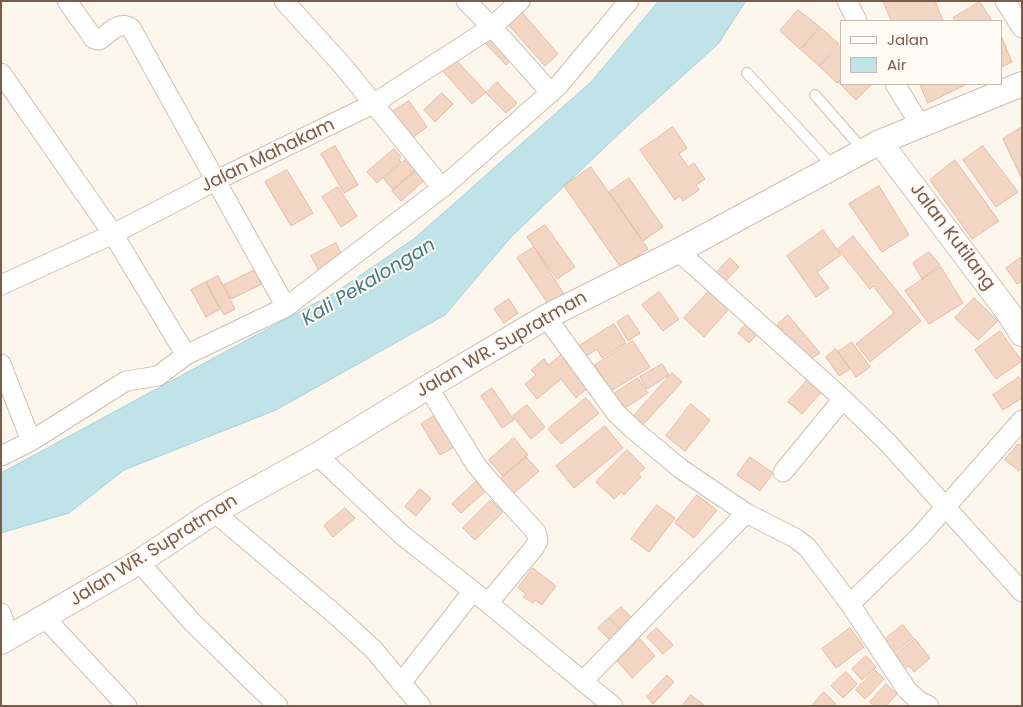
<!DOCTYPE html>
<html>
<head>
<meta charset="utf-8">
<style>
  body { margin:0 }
  #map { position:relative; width:1023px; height:707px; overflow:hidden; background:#fdf6ec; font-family:Poppins,sans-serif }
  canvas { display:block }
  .frame { position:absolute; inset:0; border:2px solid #7a5c4d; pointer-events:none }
  .legend { position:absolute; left:840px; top:20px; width:162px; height:65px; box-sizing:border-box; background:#fffaf3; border:1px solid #cabbb1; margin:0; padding:6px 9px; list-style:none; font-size:15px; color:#7a5c4d }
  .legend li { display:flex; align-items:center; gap:10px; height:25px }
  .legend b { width:25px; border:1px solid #cabbb1 }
</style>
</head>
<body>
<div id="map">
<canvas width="1023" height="707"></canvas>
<div class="frame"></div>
<ul class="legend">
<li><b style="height:6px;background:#fff"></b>Jalan</li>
<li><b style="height:14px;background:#bfe3e8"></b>Air</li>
</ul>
</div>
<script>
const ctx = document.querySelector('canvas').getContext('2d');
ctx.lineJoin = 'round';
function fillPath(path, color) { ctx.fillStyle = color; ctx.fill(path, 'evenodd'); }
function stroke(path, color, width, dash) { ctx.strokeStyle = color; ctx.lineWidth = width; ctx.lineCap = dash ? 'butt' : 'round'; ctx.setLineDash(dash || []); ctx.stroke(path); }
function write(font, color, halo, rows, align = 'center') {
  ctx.font = font + ' Poppins,sans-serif'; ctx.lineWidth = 4; ctx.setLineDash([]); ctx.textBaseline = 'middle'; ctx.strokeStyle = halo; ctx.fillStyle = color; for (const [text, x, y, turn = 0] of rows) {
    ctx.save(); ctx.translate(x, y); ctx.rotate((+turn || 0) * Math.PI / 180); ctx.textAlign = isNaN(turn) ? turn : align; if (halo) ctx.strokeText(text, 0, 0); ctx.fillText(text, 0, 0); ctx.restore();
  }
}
const water = new Path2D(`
  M659,1h87l-28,43 -93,84 -114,109 -66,78 -169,95 -152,60 -55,43 -68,20v-60l335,-181 79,-54 176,-156z`);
fillPath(water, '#bfe3e8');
stroke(water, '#a5d3da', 1);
const building = new Path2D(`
  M883,1h52l8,20h-51z
  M980,2l11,17 -3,2h-33l-2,-3z
  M520,10l38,44 -13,12 -39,-44z
  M798,10l22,17 -20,22 -20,-18z
  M821,28l18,16 -20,22 -18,-16z
  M494,35l21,21 -9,9 -21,-22z
  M1002,38l10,24 -10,5z
  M840,46l2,1v31l-5,5 -17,-16z
  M454,58l32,34 -14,12 -31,-35z
  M842,80v4h30l-16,16 -17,-17z
  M497,82l20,21 -11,10 -20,-20z
  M920,84h47l-39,19z
  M442,93l11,11 -18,18 -11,-12z
  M409,101l18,26 -18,13 -19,-27z
  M673,127l14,21 -8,6 9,13 6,-4 11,16 -9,6 3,5 -16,11 -3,-5 -5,4 -35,-50z
  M1022,127v52l-19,-40z
  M335,146l23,39 -14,8 -23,-39z
  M983,146l35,46 -22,15 -33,-47z
  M394,149l7,8 -2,3 2,2 -24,21 -10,-11z
  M408,158l9,11 -24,21 -9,-11z
  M955,160l44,61 -27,18 -42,-59z
  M591,167l57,82 -27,19 -57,-82z
  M417,169l9,10 -25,22 -9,-10z
  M287,170l26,43 -22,13 -26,-44z
  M629,178l34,49 -20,14 -34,-49z
  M879,186l30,49 -27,17 -33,-48z
  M338,187l19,29 -16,11 -19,-30z
  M545,225l30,42 -18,12 -30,-42z
  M823,230l18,25 -24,17 12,16 -13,9 -29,-41z
  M853,236l68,85 -51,41 -14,-18 38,-31 -21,-27 -3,3 -32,-40z
  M336,243l7,15 -24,13 -8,-15z
  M534,247l30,47 -10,7 -3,7 -34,-50z
  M929,252l11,13 -18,14 -9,-16z
  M1022,257v24l-5,3 -11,-16z
  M730,258l9,9 -15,16 -9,-9z
  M941,267l22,36 -34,21 -24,-33z
  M255,270l7,14 -31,15 -7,-14z
  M218,276l17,33 -11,6 -18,-33z
  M206,282l14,27 -14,8 -15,-27z
  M710,290l20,18 -26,29 -20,-19z
  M659,292l20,27 -16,12 -21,-26z
  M974,298l24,23 -20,19 -23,-22z
  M509,299l9,14 -14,10 -10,-14z
  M628,315l12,18 -12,8 -11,-19z
  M788,315l32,38 -11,7 -32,-35z
  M752,318l11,10 -14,15 -11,-10z
  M614,324l12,19 -24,15 -5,-9 -12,8 -6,-11z
  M1000,331l22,30 -26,18 -21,-29z
  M633,341l17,26 -39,24 -16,-26z
  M852,342l18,25 -14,10 -18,-25z
  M836,349l14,20 -11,7 -13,-19z
  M564,353l27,32 -15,13 -15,-19 -24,20 -12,-15 11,-9 -5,-5 13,-11 4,6z
  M662,364l7,11 -22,14 -7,-12z
  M672,373l10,9 -41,45 -10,-8z
  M810,377l14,12 -22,25 -14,-12z
  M1019,377l3,5v16l-19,12 -10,-15z
  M638,378l10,15 -26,17 -10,-15z
  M492,388l22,32 -12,8 -21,-32z
  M586,398l13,15 -38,31 -13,-15z
  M691,404l19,16 -25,31 -19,-15z
  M527,405l18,22 -14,12 -18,-23z
  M439,413l19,32 -18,10 -19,-31z
  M605,426l18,22 -49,40 -18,-22z
  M514,438l14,17 -25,21 -14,-16z
  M1018,444l4,2v22l-3,3 -14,-11z
  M627,450l18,18 -7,6 3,3 -17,18 -3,-3 -7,7 -18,-17z
  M526,457l13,14 -27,24 -13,-15z
  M750,457l23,16 -13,18 -23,-16z
  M478,480l9,10 -26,23 -9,-9z
  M420,489l11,9 -15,18 -11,-9z
  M697,495l20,15 -23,28 -19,-15z
  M491,500l12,12 -28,28 -12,-12z
  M657,505l18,13 -26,34 -18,-13z
  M345,508l10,10 -22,19 -9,-11z
  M533,568l23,18 -14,19 -7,-5 -2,3 -10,-6 3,-3 -8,-6z
  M621,607l15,15 -12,11 -15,-15z
  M609,618l15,15 -11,10 -15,-15z
  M903,625l10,13 -22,17 -10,-13z
  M657,628l16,17 -10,9 -16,-17z
  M850,628l14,19 -28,21 -14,-19z
  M640,639l15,17 -23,22 -15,-17z
  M915,639l15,19 -16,14 -5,-6 -8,6 -10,-14z
  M866,656l10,11 -14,13 -10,-11z
  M875,670l9,9 -19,20 -9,-9z
  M846,672l11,12 -14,14 -12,-12z
  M667,675l7,7 -21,22 -6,-7z
  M886,684l11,10 -11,12h-12l-4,-4z
  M824,692l12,12 -2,2h-22z
  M691,695l13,10v1h-22z`);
fillPath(building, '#f3d5c3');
stroke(building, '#e6bba3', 1);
const service = new Path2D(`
  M747,73l81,88 4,7
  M815,95l49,56`);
const minor = new Path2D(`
  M67,1l27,38 5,1c10,-6 19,-20 32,-12l155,279
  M284,1l59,65 99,122
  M466,1l26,26 59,66
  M847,1l10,20
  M1005,1l17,27
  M1,73l112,161 73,121 -28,21 -32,5 -95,60 -30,15
  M895,84l26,42
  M678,251l165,148 45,44 134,149
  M1,285l112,-51 104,-54 156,-76 119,-77 28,-26
  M546,317l70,96 18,17 47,39 65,44 49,25 12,9 43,57 57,86 12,11 10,5
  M186,355l100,-48 156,-119 116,-102 71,-85
  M1,364l30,77
  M428,387l48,78 16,19 44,48 2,9 -4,7 -46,55
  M317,455l85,80 86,68 125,103
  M783,472l60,-73
  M214,512l123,104 36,33 48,57
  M139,562l53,60 86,84
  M850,604l70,-68 102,-116
  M1,613l8,25
  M45,618l82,88
  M583,681l163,-168
  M401,683l72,-92`);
const tertiary = new Path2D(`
  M880,142l128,170 14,22
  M1,642l138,-80 75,-50 103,-57 111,-68 118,-70 132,-66 202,-109 142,-58`);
stroke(service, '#d1beb0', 12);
stroke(minor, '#d1beb0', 21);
stroke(tertiary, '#d1beb0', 26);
stroke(service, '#fff', 10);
stroke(minor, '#fff', 19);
stroke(tertiary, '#fff', 24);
write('18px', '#7a5c4d', '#fffaf3', [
  ["Jalan Mahakam",268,156,-26],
  ["Jalan Kutilang",952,237,53],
  ["Jalan WR. Supratman",502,345,-30],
  ["Jalan WR. Supratman",154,551,-32]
]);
write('italic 19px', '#437c86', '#fffaf3', [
  ["Kali Pekalongan",369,283,-31]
]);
</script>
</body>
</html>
